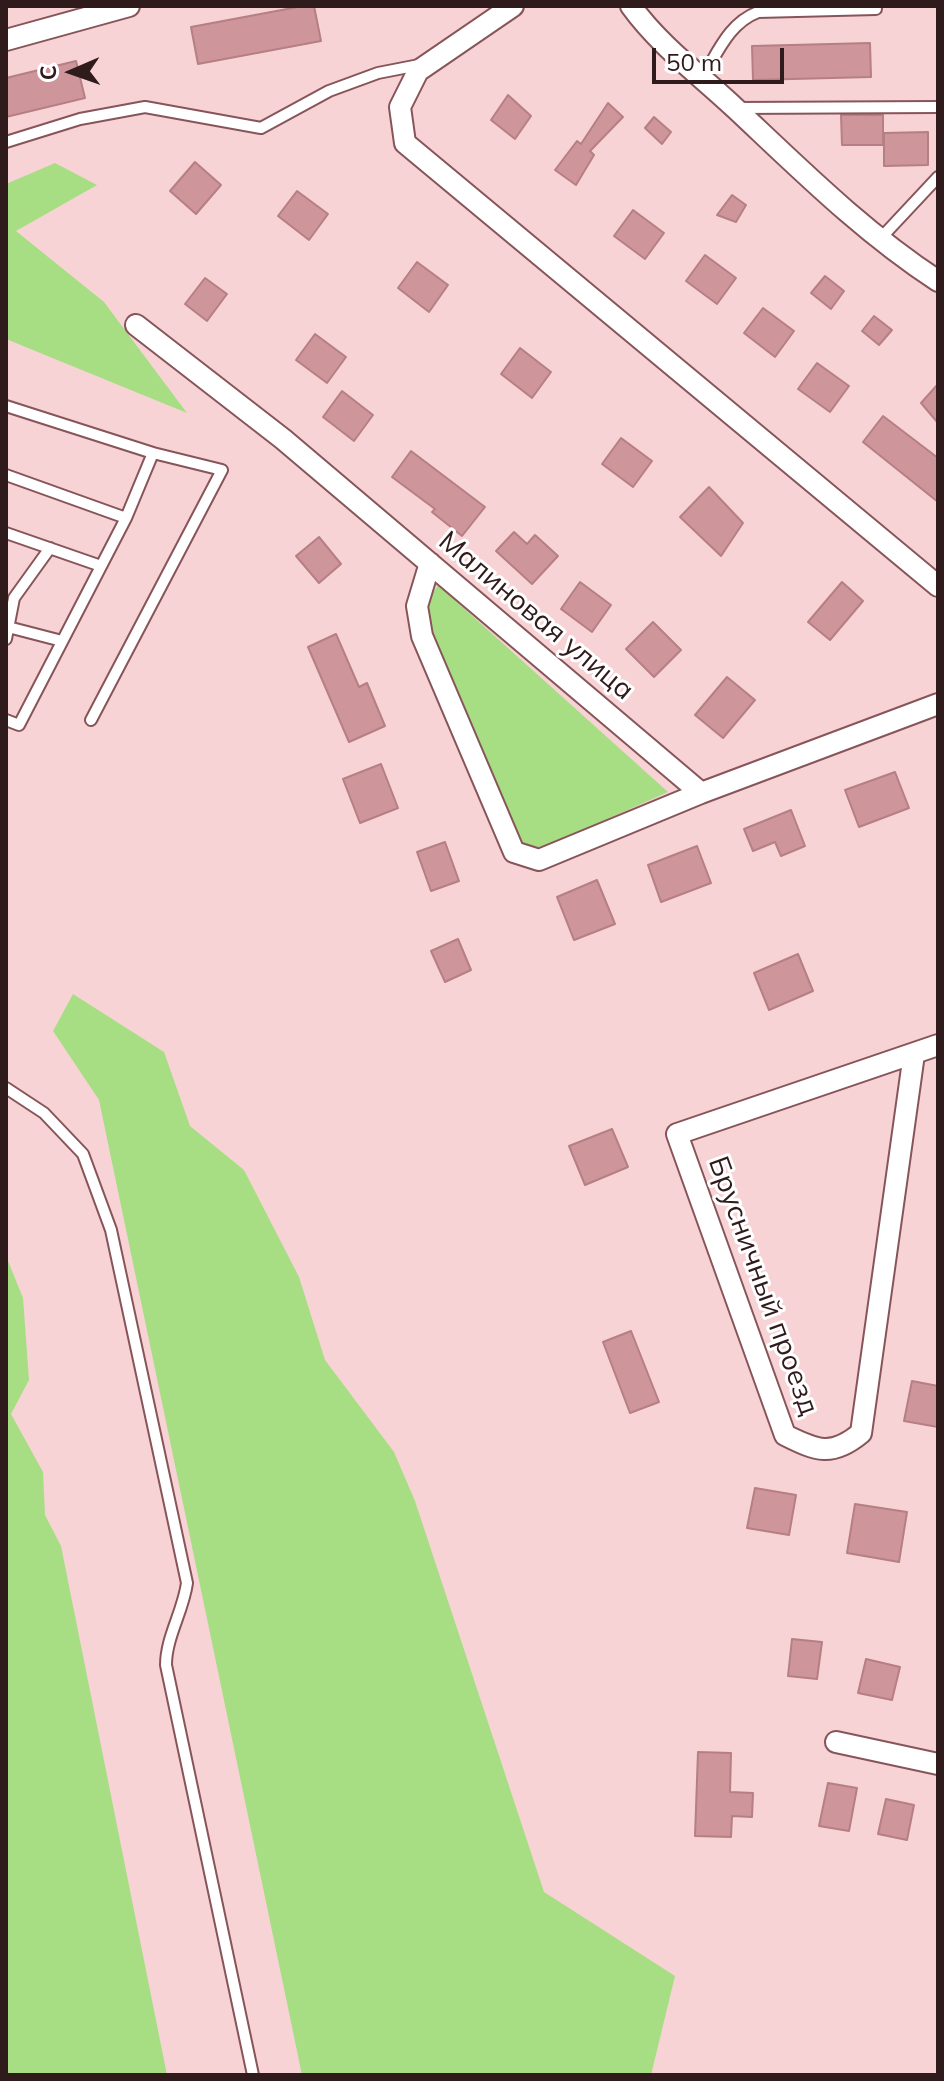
<!DOCTYPE html>
<html>
<head>
<meta charset="utf-8">
<style>
  body { margin:0 }
  #map { position:relative; width:944px; height:2081px; overflow:hidden; background:#f7d3d6; font-family:Mulish,sans-serif }
  canvas { display:block }
  .frame { position:absolute; inset:0; border:8px solid #2f1a1c; pointer-events:none }
  .north { position:absolute; left:32px; top:32px; width:80px; height:80px; -webkit-text-stroke:6px #fff; paint-order:stroke; rotate:268deg; font-size:22px; font-weight:700; line-height:32px; text-align:center; color:#2f1a1c }
  .north::after { content:''; display:block; margin:auto; width:28px; height:36px; background:#2f1a1c; clip-path:polygon(50% 0,100% 100%,50% 72%,0 100%) }
  .scale { position:absolute; left:652px; top:48px; width:132px; height:36px; box-sizing:border-box; border:4px solid #2f1a1c; border-top:0; padding-left:10px; font-size:24px; line-height:28px; white-space:nowrap; color:#2f1a1c; -webkit-text-stroke:6px #fff; paint-order:stroke }
</style>
</head>
<body>
<div id="map">
<canvas width="944" height="2081"></canvas>
<div class="frame"></div>
<div class="north">С</div>
<div class="scale">50 m</div>
</div>
<script>
const ctx = document.querySelector('canvas').getContext('2d');
ctx.lineJoin = 'round';
function fillPath(path, color) { ctx.fillStyle = color; ctx.fill(path, 'evenodd'); }
function stroke(path, color, width, dash) { ctx.strokeStyle = color; ctx.lineWidth = width; ctx.lineCap = dash ? 'butt' : 'round'; ctx.setLineDash(dash || []); ctx.stroke(path); }
function write(font, color, halo, rows, align = 'center') {
  ctx.font = font + ' Mulish,sans-serif'; ctx.lineWidth = 6; ctx.setLineDash([]); ctx.textBaseline = 'middle'; ctx.strokeStyle = halo; ctx.fillStyle = color; for (const [text, x, y, turn = 0] of rows) {
    ctx.save(); ctx.translate(x, y); ctx.rotate((+turn || 0) * Math.PI / 180); ctx.textAlign = isNaN(turn) ? turn : align; if (halo) ctx.strokeText(text, 0, 0); ctx.fillText(text, 0, 0); ctx.restore();
  }
}
fillPath(new Path2D(`
  M55,163l42,22 -81,46 88,71 83,111 -181,-74v-155z
  M438,585l230,207 -128,57 -19,-5 -91,-205 -5,-35z
  M73,994l91,58 26,74 54,44 55,107 26,83 69,92 21,49 129,391 131,84 -24,99h-349l-203,-975 -46,-69z
  M6,1256l17,42 6,82 -18,34 32,58 2,43 16,31 106,529h-161z`), '#a7de83');
const building = new Path2D(`
  M303,6h11l7,35 -123,23 -7,-37z
  M870,43l1,34 -118,3 -1,-34z
  M76,61l9,37 -79,19v-39z
  M508,95l23,21 -16,23 -24,-19z
  M608,103l15,14 -33,34 4,4 -18,30 -21,-15 22,-29 4,3z
  M841,115h42v30h-41z
  M654,117l17,15 -9,12 -17,-16z
  M928,132v33l-44,1v-33z
  M195,162l26,23 -25,29 -26,-23z
  M297,191l31,23 -19,26 -31,-24z
  M732,195l14,10 -10,17 -19,-7z
  M633,210l31,23 -19,26 -31,-23z
  M705,255l31,23 -19,26 -31,-23z
  M417,262l31,23 -19,27 -31,-24z
  M825,276l19,15 -13,18 -20,-16z
  M205,278l22,16 -20,27 -22,-17z
  M763,308l31,23 -19,26 -31,-24z
  M874,316l18,14 -13,15 -17,-14z
  M315,334l31,23 -19,26 -31,-23z
  M520,348l31,24 -19,26 -31,-24z
  M817,363l32,23 -19,26 -32,-23z
  M938,384v39l-17,-20z
  M342,391l31,24 -19,26 -31,-24z
  M883,416l55,42v44l-75,-60z
  M621,438l31,23 -19,26 -31,-23z
  M411,451l74,56 -23,29 -30,-24 3,-3 -43,-32z
  M709,487l34,36 -22,33 -41,-39z
  M514,532l13,12 8,-9 23,21 -26,28 -36,-33z
  M319,537l22,27 -22,19 -23,-27z
  M580,582l31,23 -19,27 -31,-23z
  M842,582l21,19 -33,39 -22,-18z
  M653,622l28,28 -27,27 -28,-28z
  M336,634l23,53 8,-4 18,43 -36,16 -41,-95z
  M727,677l28,23 -32,38 -28,-23z
  M381,764l17,44 -38,15 -17,-44z
  M895,772l14,36 -50,19 -14,-37z
  M791,810l14,36 -24,10 -6,-14 -22,9 -9,-22z
  M445,842l14,39 -28,10 -14,-39z
  M697,846l14,37 -50,19 -13,-37z
  M597,880l18,44 -41,16 -17,-43z
  M458,939l13,31 -26,12 -14,-31z
  M798,954l15,37 -44,19 -15,-37z
  M612,1129l16,38 -43,18 -16,-39z
  M631,1331l28,71 -29,11 -27,-71z
  M912,1381l26,5v41l-34,-6z
  M755,1488l41,7 -7,40 -42,-7z
  M855,1504l52,8 -8,50 -52,-9z
  M792,1639l30,3 -5,37 -29,-3z
  M866,1659l34,8 -8,33 -34,-7z
  M698,1752l33,1 -1,39 23,1 -1,24 -20,-1 -1,21 -36,-1z
  M828,1783l29,5 -8,43 -30,-5z
  M886,1799l28,6 -7,35 -29,-6z`);
fillPath(building, '#ce969b');
stroke(building, '#b57f83', 2);
const lane = new Path2D(`
  M702,78c16,-26 27,-55 56,-66l118,-3
  M736,108l202,-1
  M6,142l74,-23 65,-12 116,21 68,-37 49,-18 41,-8
  M880,239l58,-62
  M6,406l147,47
  M6,475l120,43
  M6,533l95,33
  M8,627l54,14
  M6,639l8,-41 36,-50
  M6,720l13,5 107,-207 27,-65 69,17 -131,250
  M6,1088l38,25 39,41 28,76 76,353c-4,29 -21,54 -21,82l87,410`);
const street = new Path2D(`
  M513,6l-95,65 -18,36 5,36 533,443
  M631,6c29,40 69,69 105,103 65,61 127,123 202,172
  M6,40l123,-34
  M136,325l147,114 418,354 237,-89
  M430,563l-13,43 5,30 92,216 25,8 162,-67
  M914,1054l-53,379c-29,24 -44,18 -76,2l-108,-301 261,-89
  M836,1742l102,22`);
stroke(lane, '#875559', 14);
stroke(street, '#875559', 24);
stroke(lane, '#fff', 10);
stroke(street, '#fff', 20);
write('28px', '#2f1a1c', '#fff', [
  ["Малиновая улица",536,616,40],
  ["Брусничный проезд",763,1286,70]
]);
</script>
</body>
</html>
